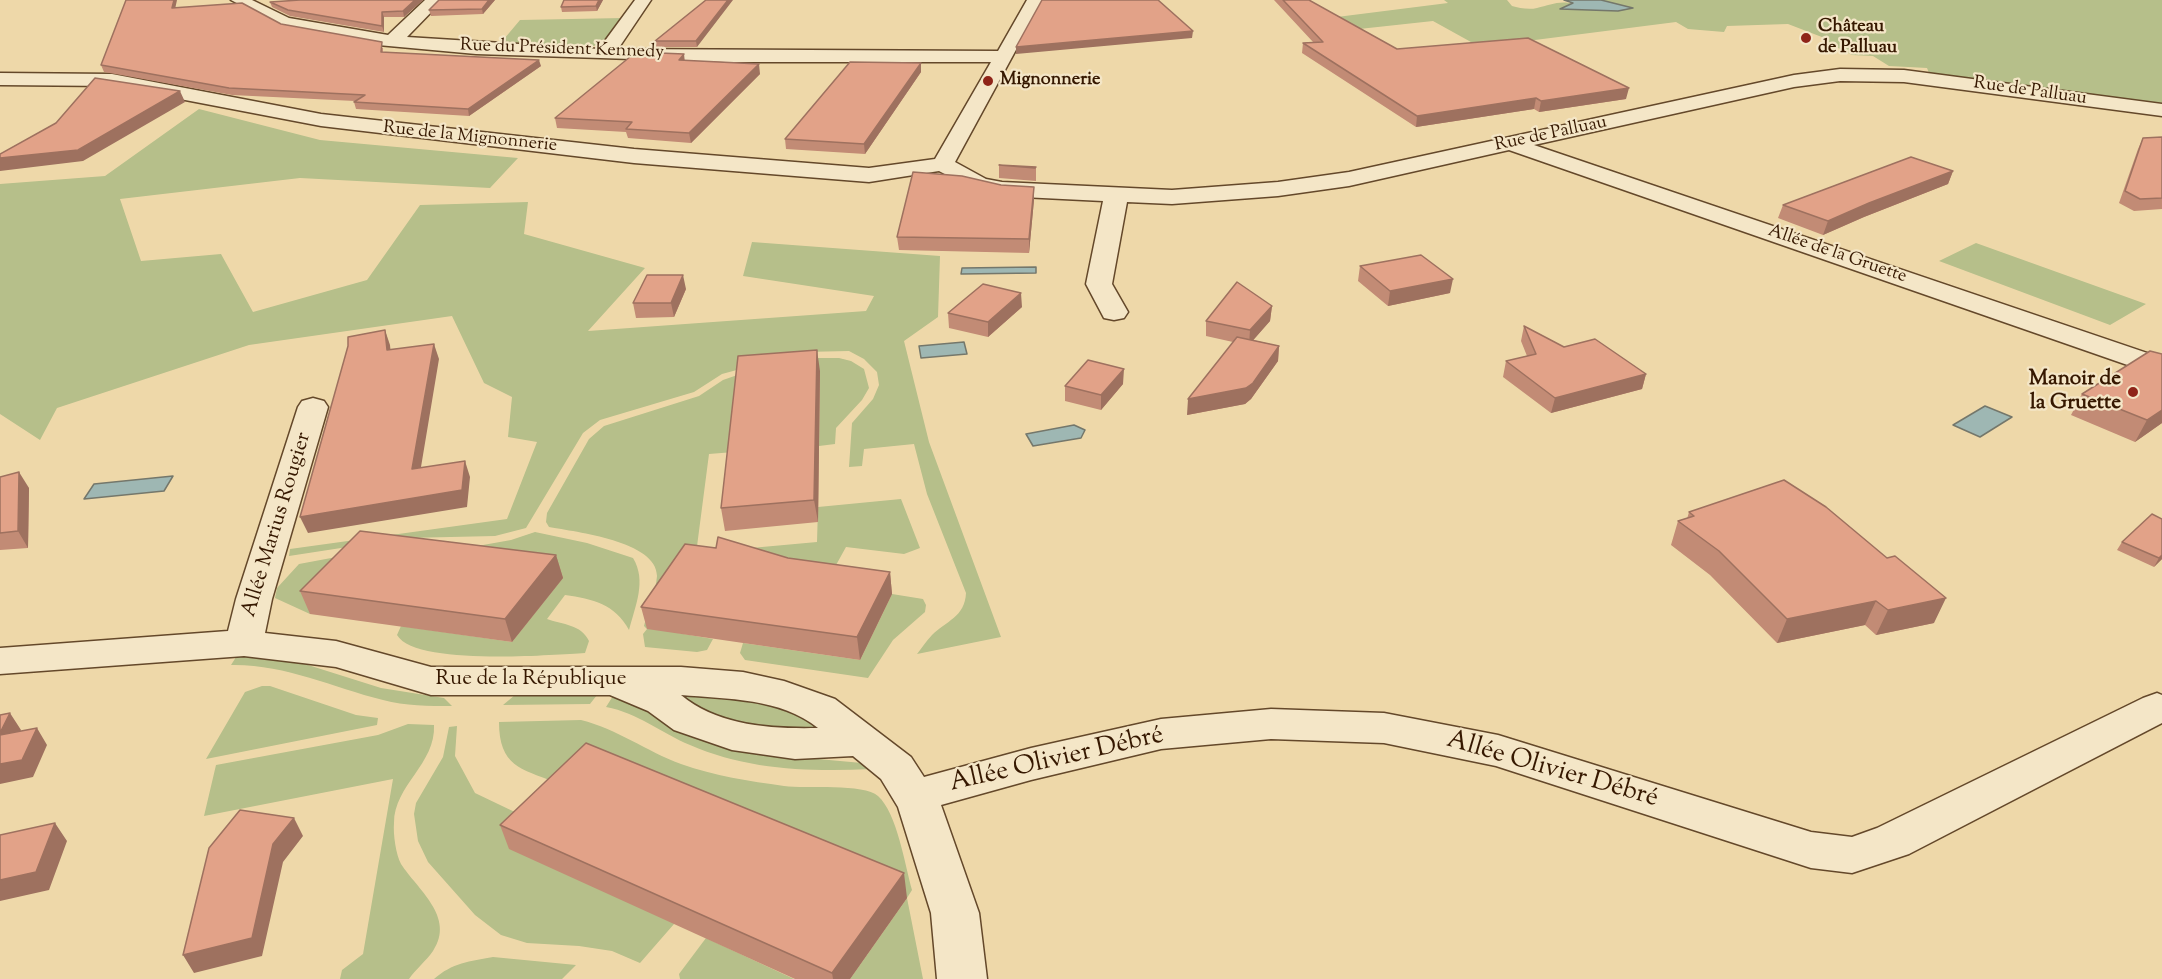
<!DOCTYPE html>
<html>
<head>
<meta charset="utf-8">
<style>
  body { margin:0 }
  canvas { display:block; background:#eed8a9 }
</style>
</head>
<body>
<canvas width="2162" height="979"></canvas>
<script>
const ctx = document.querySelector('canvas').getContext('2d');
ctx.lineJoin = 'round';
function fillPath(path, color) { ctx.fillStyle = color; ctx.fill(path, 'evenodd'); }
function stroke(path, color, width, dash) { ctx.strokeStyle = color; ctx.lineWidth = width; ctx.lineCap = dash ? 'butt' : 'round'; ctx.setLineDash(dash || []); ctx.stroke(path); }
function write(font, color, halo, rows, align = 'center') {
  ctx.font = font + ' "Sorts Mill Goudy",serif'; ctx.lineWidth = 4.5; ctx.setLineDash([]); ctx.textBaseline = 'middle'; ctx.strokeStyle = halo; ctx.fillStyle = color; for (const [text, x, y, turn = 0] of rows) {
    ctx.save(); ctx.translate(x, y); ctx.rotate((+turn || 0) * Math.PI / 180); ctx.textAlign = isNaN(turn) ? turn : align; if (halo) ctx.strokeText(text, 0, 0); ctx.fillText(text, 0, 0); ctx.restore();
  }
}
fillPath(new Path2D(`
  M1444,0h63l5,6c7,2 17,4 25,2 13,-3 23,-8 36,-4l-12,5 57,2 14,-3 -31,-8h561v106l-233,-33 -2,-5 -38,-2 -16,-10 -21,-1 -27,-14 2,-2 -39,-15 -61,2 -3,6 -36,-3 -12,-7 -196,25 -47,-26 -83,9 -21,-12 119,-15z
  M623,18l-19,26 -27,5 -78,-4 21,-25z
  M199,109l121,31 198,18 -28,30 -190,-10 -180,21 21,62 80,-7 32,58 114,-32 53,-75 108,-3 -4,32 121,34 -57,63 278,-20 8,-15 -131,-20 9,-34 188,14 -2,61 -34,24 25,101 72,195 -84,17c5,-6 9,-13 15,-19 14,-14 33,-18 34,-42l-39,-99 -13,-50 -50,5 -2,17 -13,1 3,-44 21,-24 6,-14 -2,-13 -13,-13 -15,-8 -46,1 -81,22 -28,18 -94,28 -17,13 -57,95 -31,8 -89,2 -117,18 1,-7 217,-30 30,-77 -29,-5 4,-40 -28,-14 -32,-67 -203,29 -192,63 -17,32 -40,-26v-230l105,-8z
  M1976,243l170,61 -36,21 -171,-64z
  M801,358h38l12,3 13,8 5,19 -7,12 -26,28 -1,16 -16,2 1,-75 -86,81 -25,2 -13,100 -18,79 35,6 -6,11 -10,2 -52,-5 -2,-13 4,-5 -3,-3c4,-16 12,-35 13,-50 0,-35 -81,-44 -108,-49l-3,-5 1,-9 42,-74 15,-13 95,-30 24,-16 23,-8z
  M901,499l19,49 -16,6 -58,-7 -21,38 -96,-35 88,-8 1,-35z
  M535,532l52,11 46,15c14,23 2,48 -4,72 -14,-26 -36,-31 -64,-35l-18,24c16,6 34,5 42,22l-4,12c-36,2 -170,13 -188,-18l4,-9 111,16 50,-64 -252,36 -35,-16 2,-10 22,-24 59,-11 75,-7 50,-1 28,-5z
  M892,594l31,5 3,6 -1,7 -32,28 -25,38 -123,-18 -5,-7 3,-10 117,17z
  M238,654l51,5 92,29 63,10 8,8c-23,0 -47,0 -69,-6 -52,-13 -98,-36 -152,-35z
  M262,686h8l86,29 22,3 -1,7 -171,34 39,-67z
  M686,693l52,2 71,20 7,11 -4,6 -63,-3 -58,-22 -7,-8z
  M583,694l14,1 -7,9 -87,1 12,-10z
  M613,696l183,61 66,6 10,6c-62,3 -125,1 -182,-24 -29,-12 -52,-32 -84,-38z
  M581,720c36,9 65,31 100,44 34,12 68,17 103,22 22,3 80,-3 94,10 19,17 27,69 34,94l-5,8 16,81h-73l57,-81 -233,26 -34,39 -28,-12 -33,-5 -52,-3 -26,-8 -26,-20 -47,-53 -10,-21 -4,-27 2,-11 27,-46 6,-30 8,-1 -2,30 20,37 46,22 34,-33c-34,-13 -56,-16 -56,-60z
  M408,724l26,1c2,39 -40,60 -40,98 -1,11 2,32 7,41 16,25 55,53 32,87 -7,10 -17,18 -24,28h-69l2,-9 21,-16 30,-175 -189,37 12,-51 162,-30z
  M706,938l88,41h-114l-1,-5z
  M493,957l83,8 -14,14h-128c18,-16 36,-18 59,-22z`), '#b6bf8a');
const water = new Path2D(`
  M1564,0h37l32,8 -15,3 -58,-2 13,-6z
  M1036,267v6l-75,1 1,-6z
  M964,342l3,12 -46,4 -2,-12z
  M1985,406l27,11 -32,20 -27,-12z
  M1074,425l11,5 -4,8 -48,8 -7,-12z
  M173,476l-9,15 -80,8 10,-15z`);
fillPath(water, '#9eb7b3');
stroke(water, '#74776b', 1.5);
const minor = new Path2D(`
  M231,0h21l37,18 99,17 37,-35h18l-36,37 192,12 36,-49h16l-33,49 380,2 29,-51h16l-88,162 31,17 16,3 170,8 106,-8 71,-10 445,-97 46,-6 64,1 258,34v12l-258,-34 -64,-1 -46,6 -260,58 628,213v19l-653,-227 -160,36 -71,10 -106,8 -45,-2 -15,82 16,28 -4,6 -10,2 -10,-2 -18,-34 17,-83 -101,-5 -23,-4 -40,-21 -70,11 -235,-19 -313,-37 -209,-40 -112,-1v-12l112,1 209,40 313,35 235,19 66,-9 56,-97h-266l-249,-8 -109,-10 -83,-16z
  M313,398l11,3 4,6 -56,192 -7,34 71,8 95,26h250l62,5 41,9 51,18 76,58 13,20 107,-29 130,-29 110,-10 113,4 114,22 313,97 41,5 25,-9 266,-130 14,-5 5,2v28l-253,131 -57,19 -41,-5 -315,-102 -112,-23 -113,-4 -110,10 -130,31 -90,25 38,108 8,66h-50l-6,-66 -33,-106 -17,-28 -28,-23 -58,3 -63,-9 -58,-20 -26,-19 -38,-16h-179l-95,-28 -92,-11 -244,18v-26l228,-17 8,-32 62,-192 4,-6zM681,695c46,4 100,3 137,33 -47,1 -100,-2 -137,-33z`);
stroke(minor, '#64482a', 3);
fillPath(minor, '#f4e6c7');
fillPath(new Path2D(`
  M423,0l-19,17h-20v15l-94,-16 -18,-9 -2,-5z
  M495,0l-12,14 -52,2 -2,-6z
  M603,0l-6,11 -35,1 -1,-5z
  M706,0l-9,47h-41l-1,-6z
  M1274,0h35l88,49 229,50 -87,13 -5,-3 -118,18 -114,-74 1,-10 10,-1z
  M176,8l105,16 102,24v4l158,14 -72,50 -113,-7 -2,-7 1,-1 -123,-6 -128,-23 -3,-7z
  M685,61l75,13 -69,69 -63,-5 -2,-6 -69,-4 -2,-10z
  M921,63v9l-56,82 -79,-5 -1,-10z
  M2162,137v72l-28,2 -15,-8 19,-54 5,-11z
  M999,165l37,2v14l-37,-3z
  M1953,171l-5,13 -84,33 -41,18 -45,-17 5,-13z
  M1034,200l-5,53 -130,-3 -2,-13z
  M1360,266l90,27 -62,13 -30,-25z
  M686,289l-12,28 -38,1 -3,-15z
  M1272,306l-2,15 -17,19 26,6 -1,15 -27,38 -6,5 -58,11 46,-73 -27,-6v-15z
  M1022,307l-34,30 -39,-9 -1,-15z
  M1524,326l40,21 82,27 -4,15 -91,24 -48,-36 3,-16 21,-5 -6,-15z
  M820,371l-2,151 -93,9 -4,-23z
  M1123,384l-22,26 -36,-9v-15z
  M2082,394l80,29 -27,19 -64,-27z
  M0,477l29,11 -1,60 -28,2z
  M1689,512l245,111 -58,12 -11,-10 -88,18 -67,-68 -39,-30 7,-24 9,-2z
  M2122,542l40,17 -8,8 -37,-17z
  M716,548l174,24 2,22 -32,66 -213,-31 -6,-22z
  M556,555l7,23 -51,64 -202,-28 -10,-23z
  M500,825l407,73 -57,81h-55l-286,-130z`), '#c28b75');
fillPath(new Path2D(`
  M174,0h3l-3,14 -2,-6z
  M415,0h8l-19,17 -1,-6z
  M489,0h6l-12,14 -1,-5z
  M599,0h4l-6,11 -1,-5z
  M728,0h5l-36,47 -1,-6z
  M382,12l2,5v15l-2,-6z
  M1193,31l-1,7 -176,16v-7z
  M684,54l1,9 -6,-3z
  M539,60l2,6 -72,50 -1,-7z
  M921,63v9l-56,82 -1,-10z
  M759,64l1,10 -69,69 -2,-10z
  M1629,88l-3,11 -87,13 2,-11z
  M180,91l5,11 -102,59 -83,10v-13z
  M1536,98l-2,11 -118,18 1,-11z
  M1953,171l-5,13 -84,33 -41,18 5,-14 41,-18z
  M1034,187v13l-5,53v-14z
  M683,275l3,14 -12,28 -3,-14z
  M1453,279l-3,14 -62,13 2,-15z
  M1021,293l1,14 -34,30v-15z
  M1272,306l-2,15 -21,24 1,-15z
  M385,330l5,15 2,20 -5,-15z
  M434,344l5,15 -21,126 -6,-16z
  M1279,346l-1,15 -27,38 -6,5 -58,11 1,-16z
  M817,350l3,21 -2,151 -4,-22z
  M1124,369l-1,15 -22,26v-15z
  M1646,374l-4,15 -91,24 4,-15z
  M2162,410v13l-27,19 12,-22z
  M465,461l5,16 -3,30 -159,26 -8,-16z
  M19,472l10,16 -1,60 -10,-17z
  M556,555l7,23 -51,64 -7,-23z
  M2162,555v4l-8,8 5,-9z
  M890,572l2,22 -32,66 -3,-23z
  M1946,598l-12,25 -58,12 12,-25z
  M1876,601l-11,24 -88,18 10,-24z
  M10,713l11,17 -11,22 -10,-14v-5z
  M37,728l10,17 -14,32 -33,7v-20z
  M294,818l9,18 -20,26 -21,94 -68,17 -11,-18z
  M55,823l12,18 -18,49 -49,11v-21z
  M904,873l3,25 -57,81h-17l-1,-6z`), '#9e715f');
const building = new Path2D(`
  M126,0h48l-2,8 70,-5 39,21 101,18 -1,10 158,8 -71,49 -114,-7 11,-7 -136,-7 -128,-23z
  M300,0h115l-12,11 -21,1v14l-94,-16 -18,-8z
  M439,0h50l-7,9 -53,1z
  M564,0h35l-3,6 -35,1z
  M706,0h22l-32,41h-41z
  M1042,0h116l35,31 -177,16z
  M1283,0h26l88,49 131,-11 101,50 -88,13 -5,-3 -119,18 -114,-73 20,-1z
  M636,52l48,2 -5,6 80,4 -70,69 -63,-4 6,-7 -77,-4z
  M850,62l71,1 -57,81 -79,-5z
  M95,78l85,13 -102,59 -78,8v-4l56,-31z
  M2162,137v61l-22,1 -15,-8 18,-53z
  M1911,157l42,14 -84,32 -41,18 -45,-16z
  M999,165l37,2 -1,1z
  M913,172l49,4 39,9 33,2 -5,52 -132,-2z
  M1421,255l32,24 -63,12 -30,-25z
  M647,275h36l-12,28h-38z
  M1237,282l35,24 -22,24 -44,-9z
  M983,284l38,9 -33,29 -40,-9z
  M1524,326l40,21 31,-8 51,35 -91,24 -49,-37 30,-7z
  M385,330l2,20 47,-6 -22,125 53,-8 -3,29 -162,27 48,-171v-9z
  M1237,337l42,9 -26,37 -7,5 -58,11z
  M817,350l-3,150 -93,8 17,-152z
  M2150,351l12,3v56l-15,10 -65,-26z
  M1088,360l36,9 -23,26 -36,-9z
  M19,472l-1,59 -18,2v-56z
  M1784,480l42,27 61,51 8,-2 51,42 -58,12 -12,-9 -89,18 -68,-68 -41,-30 16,-5 -5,-4z
  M2152,514l10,5v36l-3,3 -37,-16z
  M360,531l196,24 -51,64 -205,-28z
  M718,537l70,21 102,14 -33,65 -216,-30 44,-63 31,4z
  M10,713l-10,20v-18z
  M37,728l-15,32 -22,4v-29z
  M586,743l318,130 -72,100 -332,-148z
  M240,810l54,8 -21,26 -21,94 -69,17 26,-107z
  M55,823l-19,49 -36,8v-45z`);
fillPath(building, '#e2a288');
stroke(building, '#9e715f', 1.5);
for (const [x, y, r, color] of [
  [1806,38,6,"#8f2418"],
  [988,81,6,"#8f2418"],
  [2133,392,6,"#8f2418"]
]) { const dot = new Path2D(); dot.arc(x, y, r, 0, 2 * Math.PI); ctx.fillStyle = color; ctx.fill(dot); stroke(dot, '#f4e6c7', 2); }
write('bold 18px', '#361800', '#f4e6c7', [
  ["Château",1818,28],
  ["de Palluau",1818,49],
  ["Mignonnerie",1000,81]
], 'left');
write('18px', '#361800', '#f4e6c7', [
  ["Rue du Président Kennedy",562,50,2],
  ["Rue de Palluau",2030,92,8],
  ["Rue de Palluau",1551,135,-12],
  ["Rue de la Mignonnerie",470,138,6],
  ["Allée de la Gruette",1837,255,19]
]);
write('bold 21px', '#361800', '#f4e6c7', [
  ["Manoir de",2121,380],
  ["la Gruette",2121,404]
], 'right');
write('21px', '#361800', '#f4e6c7', [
  ["Allée Marius Rougier",278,525,-73],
  ["Rue de la République",531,680]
]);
write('26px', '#361800', '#f4e6c7', [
  ["Allée Olivier Débré",1057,761,-13],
  ["Allée Olivier Débré",1552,771,16]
]);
</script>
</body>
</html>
